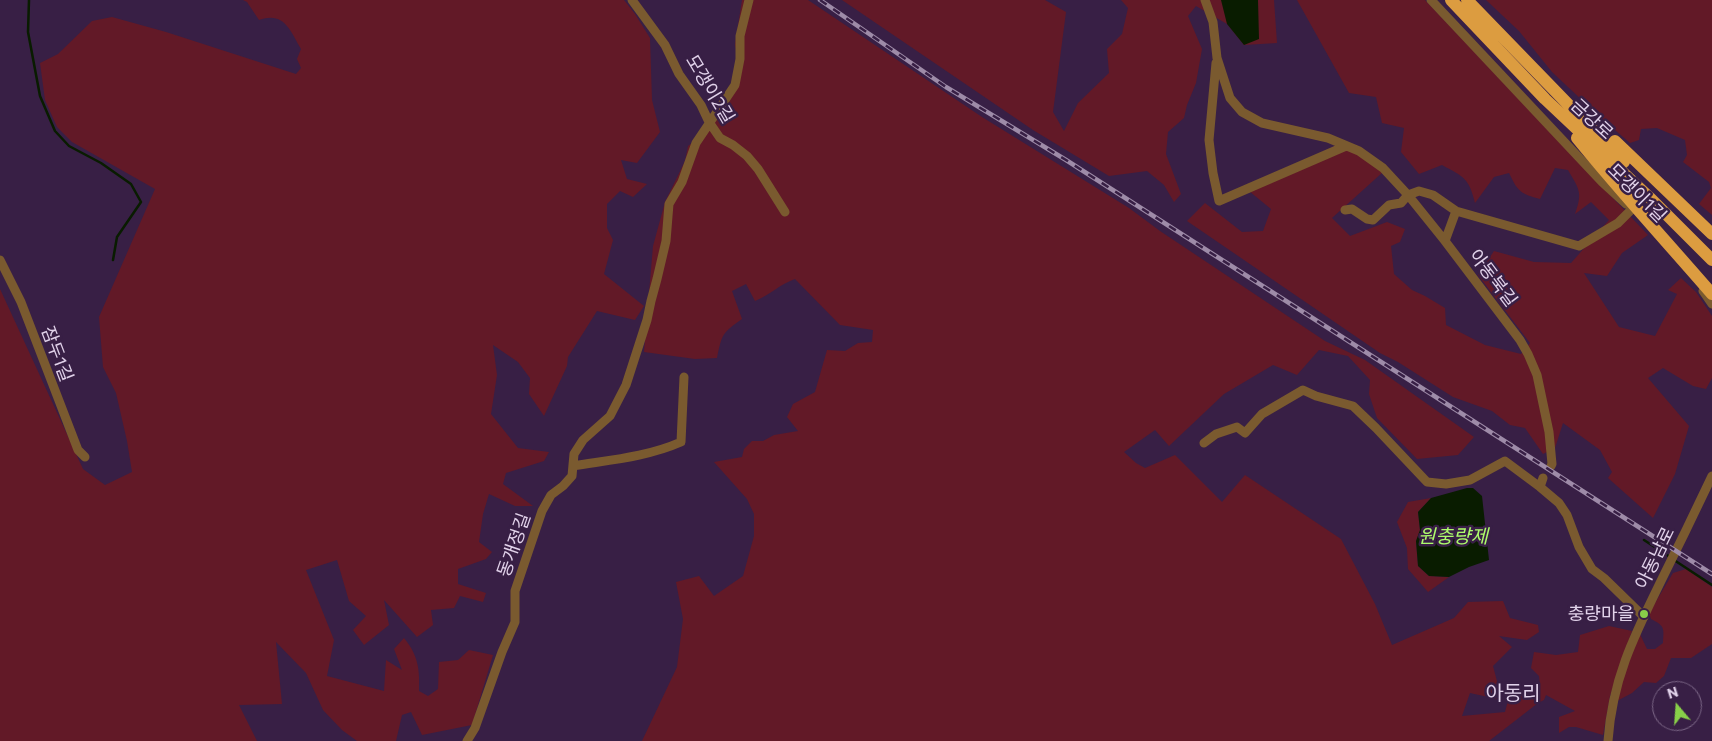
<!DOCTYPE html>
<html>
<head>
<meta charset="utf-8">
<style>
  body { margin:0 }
  #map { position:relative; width:1712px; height:741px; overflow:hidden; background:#381f45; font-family:Commissioner,sans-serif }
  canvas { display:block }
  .north { position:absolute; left:1652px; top:681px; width:50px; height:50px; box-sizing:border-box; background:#381f45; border:1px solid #7c6787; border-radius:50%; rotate:342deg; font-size:14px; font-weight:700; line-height:20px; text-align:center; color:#e1d2ea }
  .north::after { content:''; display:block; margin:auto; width:18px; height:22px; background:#88cf49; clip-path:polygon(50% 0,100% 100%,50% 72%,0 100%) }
</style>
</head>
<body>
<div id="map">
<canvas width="1712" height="741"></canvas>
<div class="north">N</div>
</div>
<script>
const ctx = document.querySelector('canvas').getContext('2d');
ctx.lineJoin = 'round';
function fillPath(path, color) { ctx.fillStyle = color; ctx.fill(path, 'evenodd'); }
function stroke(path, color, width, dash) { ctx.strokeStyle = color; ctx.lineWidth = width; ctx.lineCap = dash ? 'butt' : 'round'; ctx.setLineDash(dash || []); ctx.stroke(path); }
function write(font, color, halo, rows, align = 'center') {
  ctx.font = font + ' Commissioner,"Noto Sans KR",sans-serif'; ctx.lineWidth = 5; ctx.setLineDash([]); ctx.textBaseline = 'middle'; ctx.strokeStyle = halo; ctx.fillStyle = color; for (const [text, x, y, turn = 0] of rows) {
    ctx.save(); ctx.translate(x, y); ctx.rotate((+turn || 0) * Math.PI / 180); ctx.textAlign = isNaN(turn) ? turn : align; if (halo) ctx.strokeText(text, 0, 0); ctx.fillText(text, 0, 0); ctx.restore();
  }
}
fillPath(new Path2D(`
  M243,0h381l11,14 15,24 2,62 8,32 -23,31 -16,-3 6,19 20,5 -14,13 -13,-6 -13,13v24l6,12 -9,34 40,32 -9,14 -38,-9 -29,46 -1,9 -23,50 -15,-22 1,-16 -12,-16 -25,-17 4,30 -6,39 27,34 31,4 -5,9 -38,12 -3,11 30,22h-18l-26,-12 -6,20 -4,28 13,10 -6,7 -28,10v15l28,9 -3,9 -23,-6 -6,12 -23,2 2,15 -16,12 -33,-37 5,25 -25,20 -11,-15 13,-14 -17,-15 -12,-41 -31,10 28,70 -7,36 57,15 2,-31 16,10 -8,-21 10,-11c14,17 16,31 15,53l9,5 10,-7 1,-27 19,-2 11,-10 24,5 -21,70 -50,10 -11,-23 -9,3 -6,26h-39l-15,-11 -19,-20 -17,-37 -30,-31 6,62 -43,1 18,36h-257v-452l83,180 22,16 27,-13 -5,-31 -11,-48 -13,-26 -4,-50 56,-128 -83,-47 -15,-15 -12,-27 -5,-37 18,-9 34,-33 20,-4 54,15 130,42 5,-6 -4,-9 4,-10c-11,-19 -17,-38 -42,-29l-12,-18z
  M742,0h66l174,117 147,91 31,23 165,110 40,19 109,77 -16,18 -41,4 -40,-41 -8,-24 1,-14 -22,-24 -29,-6 -22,25 -24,-10 -49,29 -55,52 -14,-16 -31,22 12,11 9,5 30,-13 47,47 23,-27 96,64 34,65 17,41 62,-27 14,-16 35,-1 7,17 28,7 1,7 -12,8 -28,-4 13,11 -19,19 9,34 -32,-7 -8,23 43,-4 5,-19 15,1 15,-9 -1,-9 -8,-8 3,-16 22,3 22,-3 2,-17 29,-9 23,5 -22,65 -7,39 -27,-8h-7l-10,6v-16l16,-6 -29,-16 -2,5 -6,3 -49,38h-847l35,-74 6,-48 -7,-37 23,-6 15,20 29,-20 11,-40v-22l-7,-15 -33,-37 28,-5 2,-8 8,-8h11l11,-6 24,-4 -11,-14 6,-13 22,-12 12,-42 18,1 13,-8 14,-1 1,-12 -33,-5 -45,-46c-15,5 -25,16 -40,22l-9,-17 -14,7 10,28c-20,14 -20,15 -25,39l-22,1 -51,-7 9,-106 12,-44 20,-41 3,-15 20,-15 33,-64 -6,-22z
  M842,0h203l21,12 -13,100 11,19 14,-28 31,-30 -2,-24 15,-15 6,-26 -7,-8h153l3,43 -33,2 -17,-21 -31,-18 -8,10 14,33 -6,34 -9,22 -3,13 -16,14 -2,22 15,40 -7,8 -10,-17 -17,-14 -38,5 -76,-46z
  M1297,0h128l223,235 -26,18 -15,23 -23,-3 35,54 36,9 22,-42 -9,-4 13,-12 15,14 16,24v62l-6,11 -13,-3 -30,-18 -15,10 41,48 -14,48 -22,44 -45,-40 4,-6 -12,-22 -37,-27 -8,25 -12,6 -18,-26 -15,-3 -18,-14 -39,-14 -55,-35 -18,-9 -193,-132 18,-18 37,29 21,-1 8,-22 -22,-18 102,-43 32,24 -51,46 18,18 37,-14 18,7 -5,13 -9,4 3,28 18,16 13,6 20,12 1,17 39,20 36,9 9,-11 -52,-68 16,-24 40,11 37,1 38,-43 -18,-18 -16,12c8,-22 4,-25 -7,-44l-13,-2 -15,31c-19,-5 -22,-7 -31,-26l-15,4 -19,26c-6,-25 -11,-26 -33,-38l-23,9 -18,-22 3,-24 -22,-5 -6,-26 -27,-4z
  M1486,0h226v215l-13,-11 12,-16 -2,-6 -26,-20 4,-7 -2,-15 -28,-12 -16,1 -2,11 -9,3 -30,-26 -48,-45 -33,-41z
  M1431,498l-13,14 2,18 -4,11 2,25 11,10 20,1 -21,15 -20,-23 -1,-21 -10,-26 11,-20z
  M1686,569l26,18v57l-21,14h-20l-7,18 -8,7 -12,-1 -12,11 -15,8v-11l22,-58 8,17h8l8,-6c1,-15 2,-17 -12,-24l-2,-6 24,-40z`), '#621927');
fillPath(new Path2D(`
  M1221,0h37l1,39 -15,6 -17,-21z
  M1467,488h6l9,8 7,64 -20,7 -20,10 -20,-1 -11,-10 -2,-25 4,-11 -2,-18 13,-14z`), '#091c00');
stroke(new Path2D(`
  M29,0l-1,32 12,64 15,35 14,15 32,17 30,21 10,18 -24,35 -4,23
  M1644,540l26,17
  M1674,560l38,25`), '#091c00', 2.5);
stroke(new Path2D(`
  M632,0l33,45 14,29 22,31 8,17 11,16 13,7 14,11 11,13 27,43
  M1205,0l8,22 4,36 13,40 12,14 20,11 66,15 31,13 24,17 25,27 37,46 75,99 8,14 9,21 12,57 3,32 -1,2
  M1431,0l171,182 24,22
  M1216,63l-7,77 4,33 6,28 127,-55
  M1345,210l7,-1 15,10 6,1 16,-15 12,-2 7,-8 11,-4 14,4 23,16 123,35 39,-23 14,-14
  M1445,241l11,-30
  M0,260l21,42 57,148 7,7
  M1703,291l9,13
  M1204,443l12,-9 21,-7 8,6 17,-19 41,-24 13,6 37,10 23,22 51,54 19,2 24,-4 35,-19 35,26
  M573,466c36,-6 74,-9 108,-24l3,-65
  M1543,478l-3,9 19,16 8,12 12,32 13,22 12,9 40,39
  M467,741l8,-13 27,-76 13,-30v-31l27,-80 9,-16 12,-9 9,-10 2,-22 9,-14 27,-24 16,-31 21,-65 4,-19 6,-22 9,-38 3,-37 13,-22 14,-39 39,-58 5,-26v-23l9,-36
  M1608,741c4,-61 26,-105 52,-158 18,-36 35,-71 52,-107`), '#7a5a2f', 9);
stroke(new Path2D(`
  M1451,0l94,99 105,99 62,62
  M1467,0l157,162
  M1577,138c43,53 90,104 135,156
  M1615,141l97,93`), '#dc9c40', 12);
const rail = new Path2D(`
  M820,0l126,87 120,73 646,414`);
stroke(rail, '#9e8ba8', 4.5);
stroke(rail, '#381f45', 2.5, [8]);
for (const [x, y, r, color] of [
  [1644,614,5,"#88cf49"]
]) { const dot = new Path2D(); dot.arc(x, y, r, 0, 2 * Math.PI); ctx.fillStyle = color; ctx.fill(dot); stroke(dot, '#381f45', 2); }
write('18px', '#e1d2ea', '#381f45', [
  ["모갱이2길",710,89,59],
  ["금강로",1592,119,43],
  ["모갱이1길",1637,193,45],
  ["아동북길",1493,278,53],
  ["잠두1길",57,354,69],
  ["동개정길",514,545,-71],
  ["아동남로",1655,558,-64]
]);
write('18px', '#e1d2ea', '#381f45', [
  ["충량마을",1634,614]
], 'right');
write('italic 19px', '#adfc6c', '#381f45', [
  ["원충량제",1453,537]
]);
write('20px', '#e1d2ea', '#381f45', [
  ["아동리",1513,693]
]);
</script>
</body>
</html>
